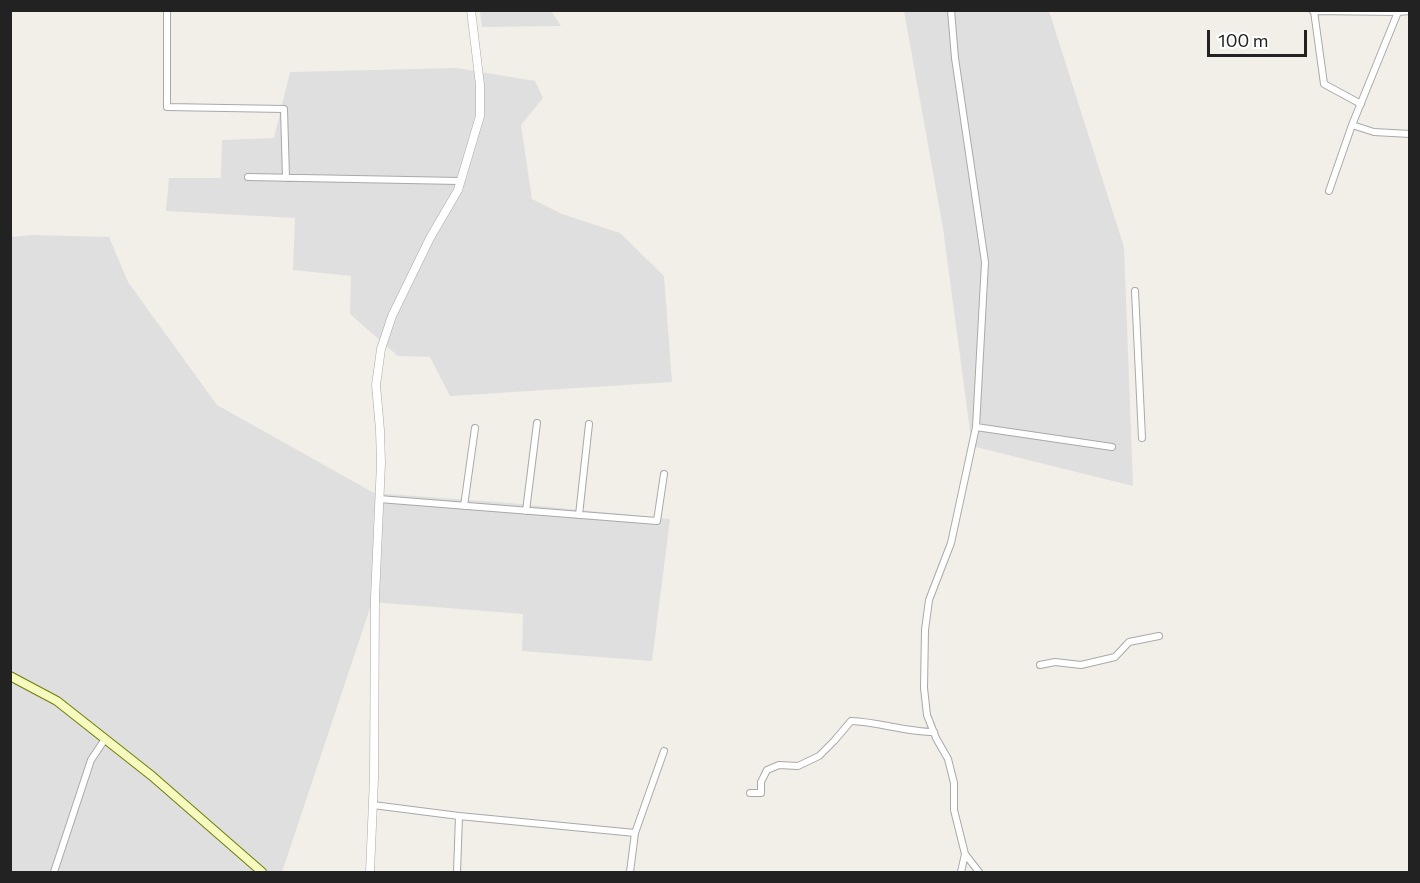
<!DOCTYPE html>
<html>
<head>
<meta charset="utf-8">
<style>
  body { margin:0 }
  #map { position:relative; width:1420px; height:883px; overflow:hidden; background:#f2efe9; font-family:Commissioner,sans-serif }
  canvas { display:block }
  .frame { position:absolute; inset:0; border:12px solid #222; pointer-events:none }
  .scale { position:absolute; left:1207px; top:30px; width:100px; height:27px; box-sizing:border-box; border:3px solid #222; border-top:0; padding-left:8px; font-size:18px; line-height:21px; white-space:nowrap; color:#222; -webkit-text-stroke:4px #fff; paint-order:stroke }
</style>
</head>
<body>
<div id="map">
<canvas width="1420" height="883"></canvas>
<div class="frame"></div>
<div class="scale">100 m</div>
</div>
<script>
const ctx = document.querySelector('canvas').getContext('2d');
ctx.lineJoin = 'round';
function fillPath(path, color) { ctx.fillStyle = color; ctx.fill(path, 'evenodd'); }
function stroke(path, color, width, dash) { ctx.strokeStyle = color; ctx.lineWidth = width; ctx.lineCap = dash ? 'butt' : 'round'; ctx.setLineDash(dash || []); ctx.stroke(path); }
fillPath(new Path2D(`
  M480,11h71l10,15 -79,1z
  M904,11h145l75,236 9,239 -161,-40 -29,-218z
  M457,68l78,13 8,17 -22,27 11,74 30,15 58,19 44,43 8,106 -222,14 -20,-39 -32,-1 -48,-42 1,-38 -58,-6 2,-52 -129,-7 3,-33h52l1,-38 52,-2 16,-66z
  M32,235l77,2 19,45 89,123 157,88 136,10 160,16 -18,142 -130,-10 1,-37 -151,-12 -90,270h-271v-635z`), '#e0dfdf');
const minor = new Path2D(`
  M167,10v97l117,2 2,69
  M951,10l4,48 30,204 -9,165 136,20
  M1313,11l85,1 12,-1
  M1314,11l10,73 37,20
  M1352,125l22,7 36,2
  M248,177l212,4
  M1329,191l23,-66 46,-113
  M1135,291l7,147
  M379,499l278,22 7,-47
  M464,506l11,-78
  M526,511l11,-88
  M579,515l10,-91
  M1040,665l15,-3 26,3 34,-8 14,-15 30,-6
  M750,793h11v-11l6,-12 12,-5 19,1 21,-10 15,-15 17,-20c28,1 55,11 83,11
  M373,805l86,11 176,17
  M965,854l14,18
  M54,872l37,-112 14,-21
  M457,872l2,-56
  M630,872l5,-39 29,-82
  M961,872l4,-18 -11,-44v-27l-6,-24 -12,-21 -9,-23 -3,-27 1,-58 4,-30 22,-57 25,-116`);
const tertiary = new Path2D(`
  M370,872l4,-94 1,-181 6,-134 -1,-33 -4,-45 5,-36 11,-33 38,-78 28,-48 22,-74v-31l-9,-75`);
const secondary = new Path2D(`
  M10,676l47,25 95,75 110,96`);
stroke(minor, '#a9a9a9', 8);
stroke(tertiary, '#a9a9a9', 9);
stroke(secondary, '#707d05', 10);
stroke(minor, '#fff', 6);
stroke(tertiary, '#fff', 8);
stroke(secondary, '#f7fabf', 8);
</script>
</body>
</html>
